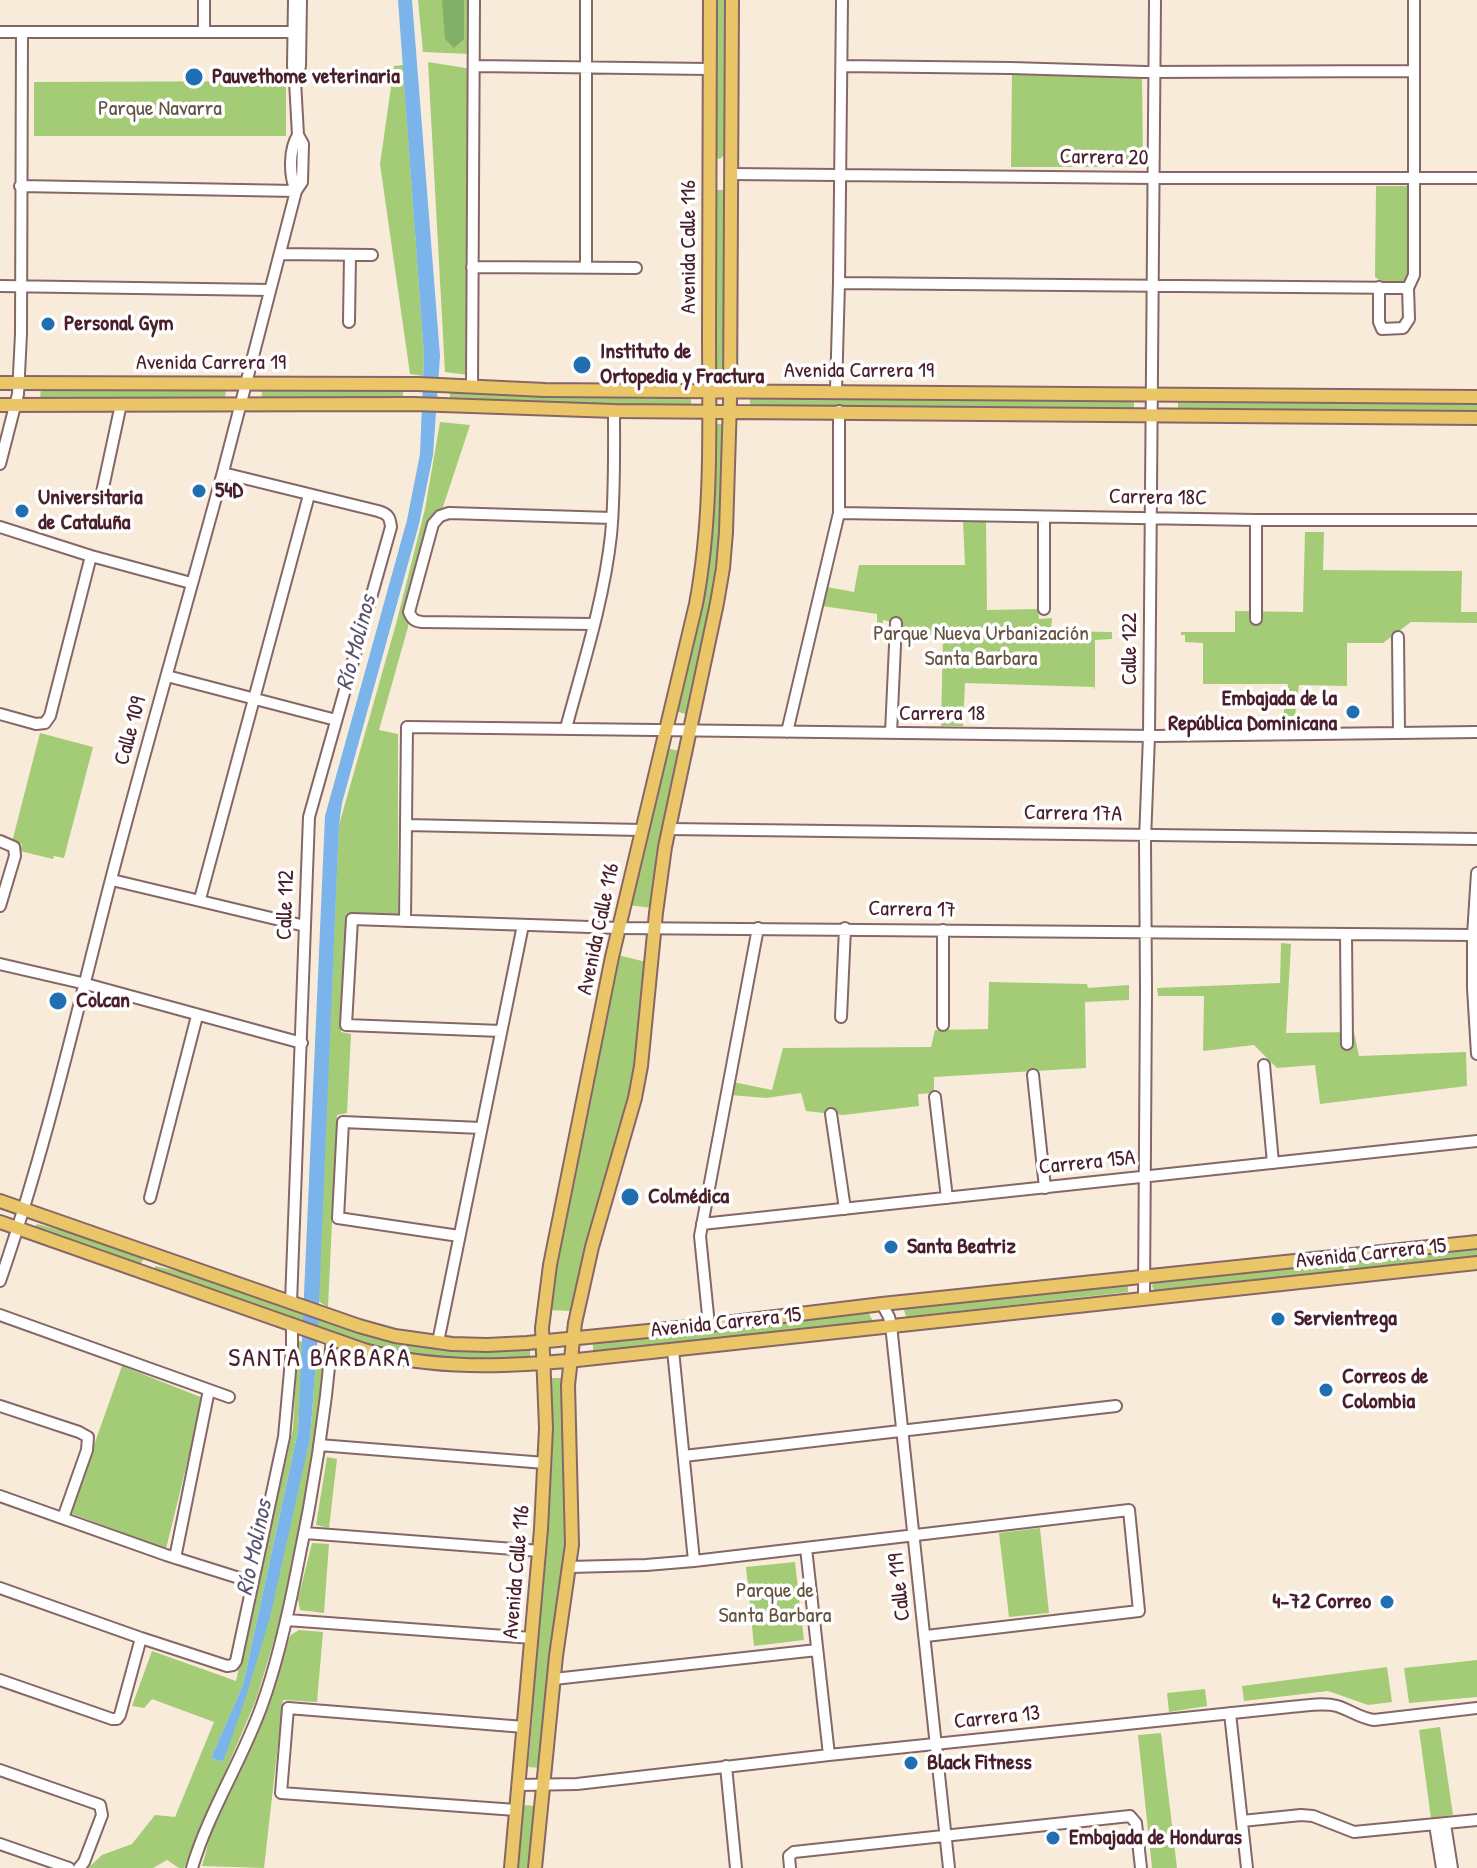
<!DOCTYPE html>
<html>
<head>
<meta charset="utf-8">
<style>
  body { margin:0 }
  canvas { display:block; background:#f8ebda }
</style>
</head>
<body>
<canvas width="1477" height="1868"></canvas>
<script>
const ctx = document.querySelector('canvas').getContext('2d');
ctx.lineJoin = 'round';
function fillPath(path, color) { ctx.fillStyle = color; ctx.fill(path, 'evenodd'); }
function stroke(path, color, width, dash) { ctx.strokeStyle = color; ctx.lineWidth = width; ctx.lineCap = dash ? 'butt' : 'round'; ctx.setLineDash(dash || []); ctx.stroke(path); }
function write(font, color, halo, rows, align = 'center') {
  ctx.font = font + ' "Patrick Hand",sans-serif'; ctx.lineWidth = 7; ctx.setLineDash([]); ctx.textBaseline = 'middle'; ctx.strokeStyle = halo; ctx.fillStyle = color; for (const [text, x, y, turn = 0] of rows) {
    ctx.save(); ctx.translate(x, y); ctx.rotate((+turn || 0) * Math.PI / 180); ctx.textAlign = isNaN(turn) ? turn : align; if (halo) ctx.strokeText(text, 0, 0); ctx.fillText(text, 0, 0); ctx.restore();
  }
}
fillPath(new Path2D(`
  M418,0h52v54l-47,-2z
  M715,0h12l-1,153 -6,6 -3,-1 -4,-43z
  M428,62l44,7 -3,306 -24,-3z
  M403,65l21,291 -1,20 -13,-2 -30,-210 14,-98z
  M1012,70l130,5 1,92h-132z
  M286,81v55h-252v-54z
  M1376,186h35l-2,98 -27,-2 -7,-5z
  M712,190h15l-1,186h-13z
  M41,387l185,1 -1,12 -185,-1z
  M263,387l140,1v12l-142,-2z
  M450,391l241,3v14l-241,-6z
  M750,396l384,2v11l-117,1 -267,-4z
  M1178,398l299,3v11l-299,-2z
  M440,422l30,3 -61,185 -1,17 -29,103 19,4v184l-50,2 -7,112 10,2 -4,79 -10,2 -9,192 -10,-6 21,-476 57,-201 29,-115z
  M712,424h12l-5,143 -30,148 -14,-4 13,-55z
  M963,521l23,1 1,88 51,-1 1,10 13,-1 -1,13 61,1v7l-17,1v51l-1,-4 -129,-4 -2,43h-22l2,-90 -39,1c-3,-12 -9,-14 -21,-17l-2,14h-4v-20l-55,-8 5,-19 27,5 5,-27h106z
  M1305,532h19l-1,38 139,1 -1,41h16v11l-66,-1 -28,21h-36v43l-48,-1 -5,39 -12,-1 6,-39h-85v-41l-18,-1v-7h-4v-3h54v-21l68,1z
  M40,733l53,14 -29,111 -10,-2 -1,3 -33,-8 2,-7 -10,-2z
  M664,748l17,3 -29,157 -24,-3z
  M1281,943l10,1 -5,89 68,-1 5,24 107,-4 1,34 -147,18 -5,-39 -38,3 -23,-23 -51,6 1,-55h-46l-1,-8 123,-5z
  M618,955l28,7 -10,107 -15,64 -49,178 -24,-1 6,-46z
  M989,982l98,2 1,4 41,-3v15l-44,2 1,66 -152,9v16l-16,1 1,12 -76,9 -37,-4 -5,-18 -35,5 -36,-3 3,-13 39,8 11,-42 148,-1 4,-17 53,-1z
  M37,1224l49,13 59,20 -5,8 -106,-37z
  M1477,1248v10l-128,12 -1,-9z
  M1343,1261l1,11 -188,19 -3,-2 -1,-4 4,-3z
  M155,1266l40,9 108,38v11l-111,-38 -14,-9 -23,-8z
  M1128,1285v7l-222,25 -3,-11z
  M867,1310l6,11 -280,31v-11z
  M317,1318l48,16 28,6 137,8v11l-43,1 -98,-8 -72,-22z
  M298,1341l5,1 -5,89 -55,254 -32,73 12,4 87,-324 7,-89 8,3 -7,87 -37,179 -25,82 -72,168h-5l-12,-8 -14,8h-65l14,-13 30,-11 23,-29 20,2 39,-95 -62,-23 -8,9 -12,-2 20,-55 84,30 57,-252z
  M122,1366l81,32 -37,151 -96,-36z
  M549,1378h14l4,163 -26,227 -13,-1 5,-54v-31c9,-102 19,-202 16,-304z
  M327,1457l10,2 -8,69 -13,-3z
  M1040,1528l9,85 -40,4 -10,-84z
  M312,1543l17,1 -5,69 -24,-3 -2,-11z
  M795,1562l9,78 -50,6 -8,-79z
  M299,1630l24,2 -6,70 -34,-2 -19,168 -62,-2 11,-40 58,-127 17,-58 3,-6z
  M1477,1660v37l-68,6 -5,-35z
  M1387,1667l5,35 -24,3 -40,-14 -84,10 -2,-15z
  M1205,1689l2,17 -38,6 -2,-19z
  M1440,1727l13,88 -22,3 -12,-88z
  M1161,1733l16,135h-25l-14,-133z
  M521,1805l16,1 -6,62h-15z`), '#a4cc77');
fillPath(new Path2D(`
  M442,0h22v39l-10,9 -9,-9z`), '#83b068');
fillPath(new Path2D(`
  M398,0h14l28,356 -7,99 -14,69 -77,279 -3,22 -22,524 -7,89 -40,179 -25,83 -22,62 -12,-4 32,-73 55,-254 27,-615 82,-296 13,-66 4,-98z`), '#7ab4eb');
const minor = new Path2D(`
  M204,0v32
  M586,0v267
  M0,32h300
  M474,66l235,3
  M842,66l169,2 134,4 269,-1
  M296,79l4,-13 1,-66
  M731,174l423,4h323
  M20,186l276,5
  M296,191c-7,-16 -7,-42 2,-56
  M280,254l92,1
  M472,267l164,1
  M839,283l569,5
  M0,286l270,4
  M1379,287v35l3,7 21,-1 6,-9 -1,-31 6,-13v-275
  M349,322l1,-67
  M472,387l2,-387
  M836,391l3,-108 3,-283
  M0,464l18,-70 3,-60 1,-302
  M223,473l155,38c10,3 12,6 13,16l-82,290 -18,486
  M101,497l20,-93
  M839,513l417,7h221
  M1044,517v92
  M0,527l91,29 100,27
  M1256,619v-99
  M593,624l-171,-2c-8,-1 -10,-3 -13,-10l24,-88 7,-8 9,-3 163,5
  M1398,637l1,96
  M167,676l169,44
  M0,714l36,10 9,-1 5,-7 41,-160
  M566,728c17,-63 38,-128 45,-193 4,-41 3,-83 3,-124
  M787,732l52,-219v-102
  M891,733l5,-110
  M406,825l235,5
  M668,829l809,10
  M0,841l14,6 1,9 -15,50
  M1477,873l-4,62v53l4,66
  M112,880l193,46
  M200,899l109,-404
  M405,921l2,-194 747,9 323,-4
  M943,930v95
  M1346,934l1,110
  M0,964l86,20 216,59
  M841,1017l4,-89
  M501,1031l-155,-6 6,-106 267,9 854,7
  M1264,1065l9,98
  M1033,1075l12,113
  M935,1097l12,101
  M831,1114l14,95
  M150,1198l47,-182
  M702,1224l775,-83
  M459,1236l-121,-18 5,-96 138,6
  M0,1281c47,-135 78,-275 114,-413 35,-133 73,-264 109,-396 25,-94 48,-188 73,-281l6,-9 1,-38 -5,-9 -3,-54 -2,-15 1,-66
  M1144,1298l2,-308 -1,-150 4,-104 6,-736
  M882,1304l7,13 2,8 58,543
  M0,1315l229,82
  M709,1325l-9,-89 58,-308
  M438,1342l85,-417
  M673,1350l21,211
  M0,1406l79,26 9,5 -1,13 -24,68
  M319,1445l226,18
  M684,1456l432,-50
  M0,1496l166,59 86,27
  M305,1533l235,18
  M806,1548l23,207
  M175,1558l34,-168
  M569,1567l77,-2 48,-4 435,-51 10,101 -213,25
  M0,1588l141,50 86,28 6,-1 3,-4 48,-224 8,-88v-24
  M287,1620l245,18
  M554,1679l263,-29
  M0,1680l112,39h5l3,-4 21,-77
  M1230,1713l17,155
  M726,1766l10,102
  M0,1770l100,35 2,10 -18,47 -5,6
  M518,1785l59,-1 252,-29 461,-48c15,-1 33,-5 47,-1 13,4 23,12 37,14l103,-12
  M516,1810l-235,-17 7,-85 236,19
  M1242,1821l59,-6 12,1 41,16 123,-12
  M1445,1824l7,44
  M1435,1825l7,43
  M0,1844l69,24
  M192,1868c17,-57 50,-107 70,-163 16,-44 26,-90 35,-136 16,-75 28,-153 35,-230
  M790,1868l-1,-12 5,-4 336,-36 6,7 5,45`);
const major = new Path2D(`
  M0,383l418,1 127,6 932,7
  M0,405l414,-1 200,7 863,7
  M0,1201l359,125 36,10 57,8 35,1 40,-2 182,-18 173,-21 595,-62
  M0,1222l364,128c70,20 141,17 213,10l900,-97
  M511,1868l30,-339 5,-101 -4,-100 8,-63 62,-308 84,-353c17,-90 13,-183 13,-274 0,-110 0,-220 1,-330
  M535,1868l21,-212 16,-111 -4,-160 7,-62 17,-76 43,-149 6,-32 15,-153 9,-66 52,-244 6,-35 3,-36 4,-131 2,-401`);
stroke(minor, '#876668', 14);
stroke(major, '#876668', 16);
stroke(minor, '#fff', 10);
stroke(major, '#ebc669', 12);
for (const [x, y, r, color] of [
  [194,77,10,"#1f6fb2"],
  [48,324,8,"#1f6fb2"],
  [582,365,10,"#1f6fb2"],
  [199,491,8,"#1f6fb2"],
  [22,511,8,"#1f6fb2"],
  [1353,712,8,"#1f6fb2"],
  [58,1001,10,"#1f6fb2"],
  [630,1197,10,"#1f6fb2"],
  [891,1247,8,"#1f6fb2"],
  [1278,1319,8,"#1f6fb2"],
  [1326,1390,8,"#1f6fb2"],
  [1387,1602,8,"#1f6fb2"],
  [911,1763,8,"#1f6fb2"],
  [1053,1838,8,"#1f6fb2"]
]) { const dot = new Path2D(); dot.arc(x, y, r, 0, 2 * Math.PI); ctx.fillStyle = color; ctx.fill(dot); stroke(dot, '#fff', 3); }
write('bold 22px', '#4a1f2b', '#fff', [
  ["Pauvethome veterinaria",212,77],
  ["Personal Gym",64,324],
  ["Instituto de",600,352],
  ["Ortopedia y Fractura",600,377],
  ["54D",215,491],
  ["Universitaria",38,498],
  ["de Cataluña",38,523],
  ["Embajada de la",1337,699,"right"],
  ["República Dominicana",1337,724,"right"],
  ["Colcan",76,1001],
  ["Colmédica",648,1197],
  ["Santa Beatriz",907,1247],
  ["Servientrega",1294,1319],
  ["Correos de",1342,1377],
  ["Colombia",1342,1402],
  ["4-72 Correo",1371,1602,"right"],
  ["Black Fitness",927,1763],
  ["Embajada de Honduras",1069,1838]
], 'left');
write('22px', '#655342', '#fff', [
  ["Parque Navarra",160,109],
  ["Parque Nueva Urbanización",981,634],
  ["Santa Barbara",981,659],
  ["Parque de",775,1591],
  ["Santa Barbara",775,1616]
]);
write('22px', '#4a1f2b', '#fff', [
  ["Carrera 20",1104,158,1],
  ["Avenida Calle 116",689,247,-90],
  ["Avenida Carrera 19",211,363],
  ["Avenida Carrera 19",859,371],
  ["Carrera 18C",1158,498,1],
  ["Calle 122",1130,649,-90],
  ["Carrera 18",942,714],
  ["Calle 109",131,731,-75],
  ["Carrera 17A",1073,814,1],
  ["Calle 112",286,905,-88],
  ["Carrera 17",912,910,1],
  ["Avenida Calle 116",599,929,-78],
  ["Carrera 15A",1087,1163,-6],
  ["Avenida Carrera 15",1371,1254,-6],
  ["Avenida Carrera 15",726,1323,-6],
  ["Avenida Calle 116",517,1572,-85],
  ["Calle 119",900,1587,-96],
  ["Carrera 13",997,1718,-6]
]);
write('italic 24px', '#5b536e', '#fff', [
  ["Río Molinos",357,643,-75],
  ["Río Molinos",255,1548,-78]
]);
ctx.letterSpacing = '2px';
write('26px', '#4a1f2b', '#fff', [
  ["SANTA BÁRBARA",320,1359]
]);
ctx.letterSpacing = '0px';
</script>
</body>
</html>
